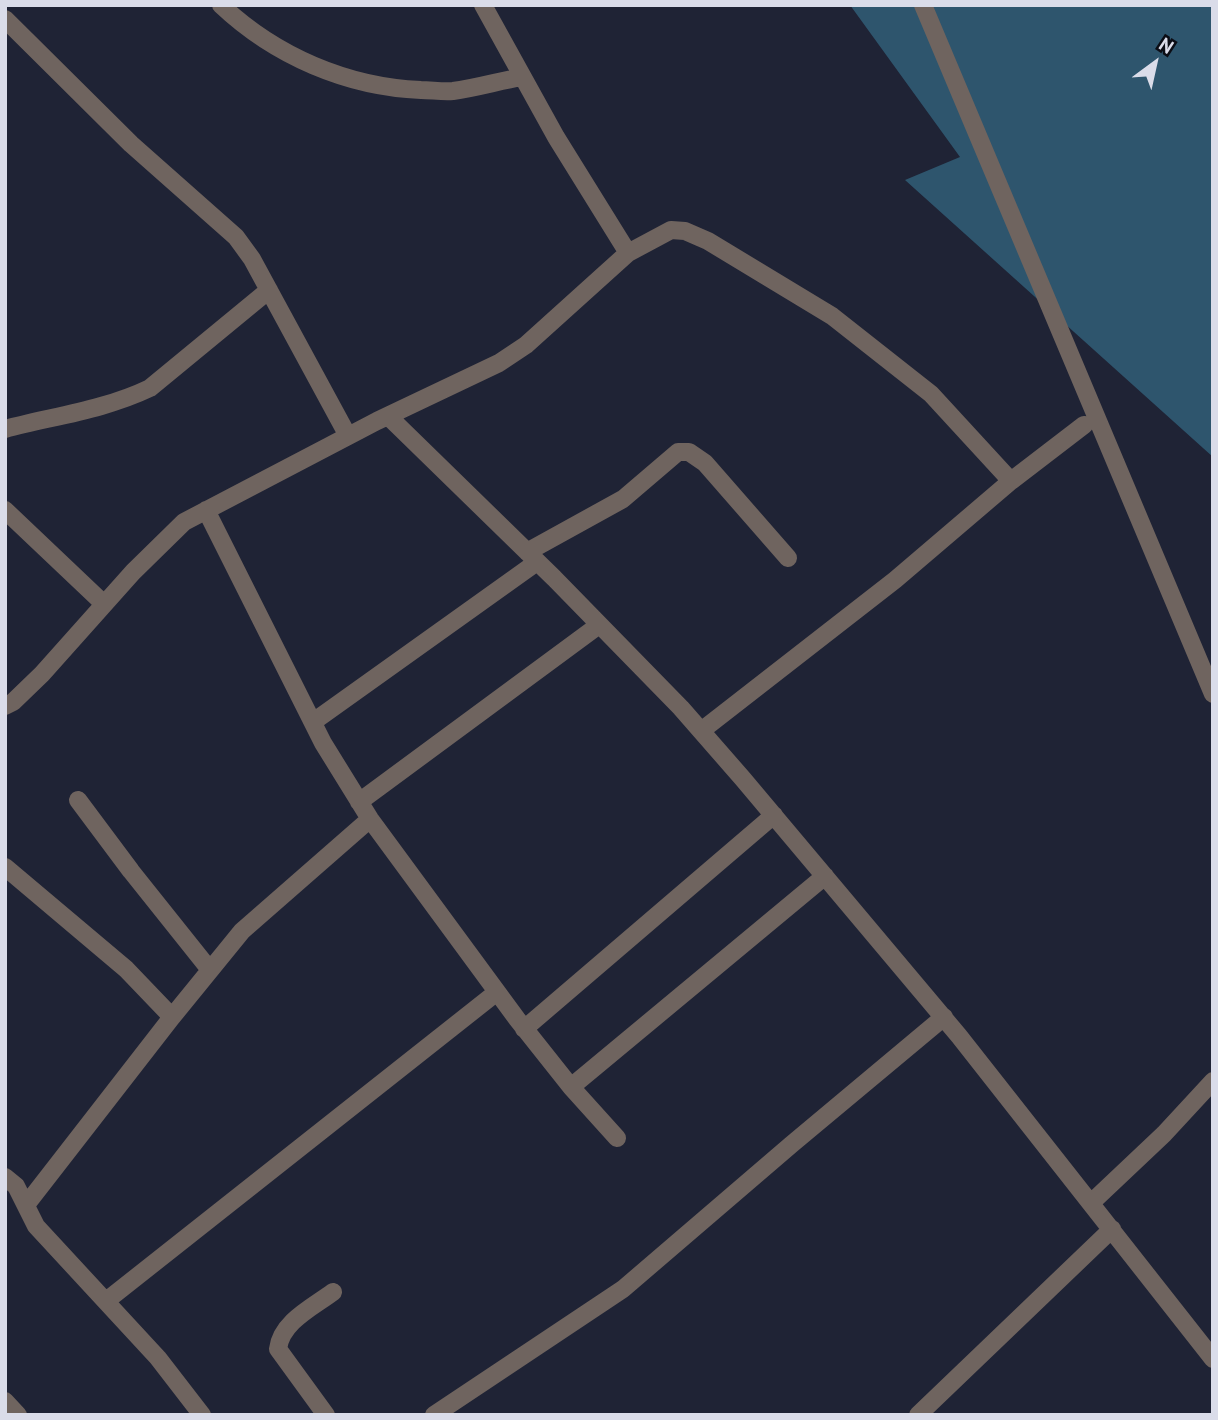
<!DOCTYPE html>
<html>
<head>
<meta charset="utf-8">
<style>
  body { margin:0 }
  #map { position:relative; width:1218px; height:1420px; overflow:hidden; background:#1f2335; font-family:"PT Sans",sans-serif }
  canvas { display:block }
  .frame { position:absolute; inset:0; border:7px solid #dadce9; pointer-events:none }
  .north { position:absolute; left:1120px; top:28px; width:70px; height:70px; -webkit-text-stroke:5px #0b0d15; paint-order:stroke; rotate:33deg; font-size:19px; font-weight:700; line-height:28px; text-align:center; color:#dadce9 }
  .north::after { content:''; display:block; margin:auto; width:24px; height:32px; background:#dadce9; clip-path:polygon(50% 0,100% 100%,50% 72%,0 100%) }
</style>
</head>
<body>
<div id="map">
<canvas width="1218" height="1420"></canvas>
<div class="frame"></div>
<div class="north">N</div>
</div>
<script>
const ctx = document.querySelector('canvas').getContext('2d');
ctx.lineJoin = 'round';
function fillPath(path, color) { ctx.fillStyle = color; ctx.fill(path, 'evenodd'); }
function stroke(path, color, width, dash) { ctx.strokeStyle = color; ctx.lineWidth = width; ctx.lineCap = dash ? 'butt' : 'round'; ctx.setLineDash(dash || []); ctx.stroke(path); }
fillPath(new Path2D(`
  M850,5h363v452l-308,-277 55,-23z`), '#2e556d');
stroke(new Path2D(`
  M221,5c54,51 126,82 200,85 10,0 22,2 32,1 23,-3 46,-10 69,-14
  M483,5l73,132 72,116
  M923,5l290,689
  M5,19l126,125 105,93 16,22 96,177
  M388,416l166,162 127,130 62,71 216,257 254,323
  M5,429c49,-13 99,-19 145,-41l119,-98
  M5,510l99,94
  M206,510l117,233 47,76 147,200 54,68 46,51
  M527,552l96,-53 55,-47h11l16,11 83,95
  M5,706l8,-4 29,-28 91,-102 51,-50 193,-101 122,-58 27,-18 102,-92 43,-23 14,1 23,10 124,75 99,78 80,87
  M313,722l224,-160
  M701,731l194,-151 116,-99 73,-56
  M78,800l53,71 79,99
  M359,802l240,-177
  M5,867l121,102 46,48
  M524,1029l250,-214
  M571,1087l254,-211
  M5,1177l11,9 20,40 122,132 44,57
  M1091,1203l73,-69 49,-53
  M26,1205l146,-188 70,-86 128,-112
  M106,1301l391,-309
  M5,1401l13,14
  M326,1415l-48,-66c3,-27 35,-42 55,-57
  M434,1415l189,-126 169,-145 152,-127
  M918,1415l194,-186`), '#6f645f', 18);
</script>
</body>
</html>
